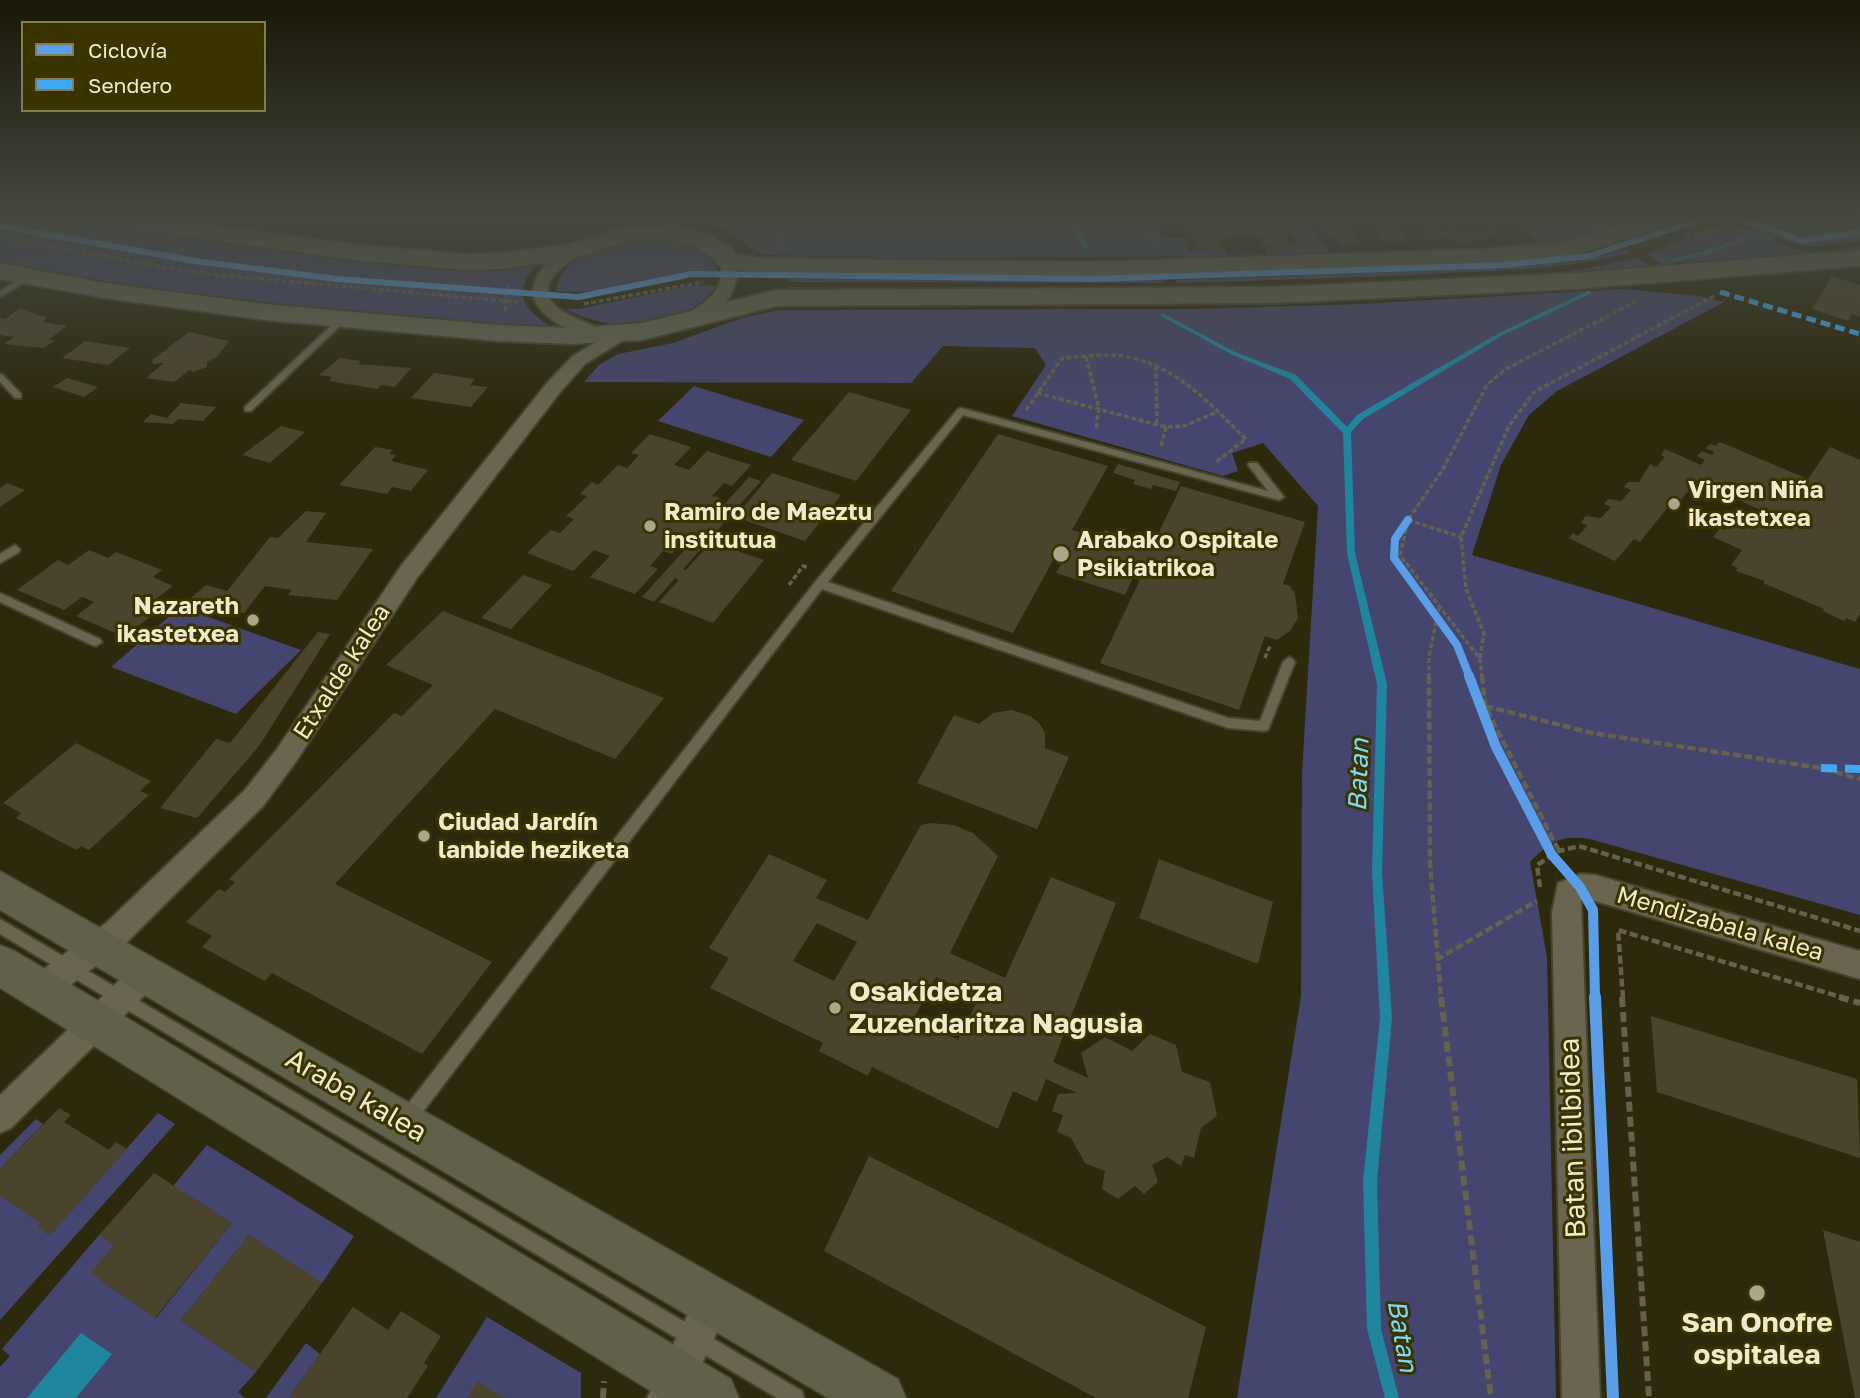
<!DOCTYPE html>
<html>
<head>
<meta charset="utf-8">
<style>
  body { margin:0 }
  #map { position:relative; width:1860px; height:1398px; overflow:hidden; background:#2d290d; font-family:"Golos Text",sans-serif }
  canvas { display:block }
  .legend { position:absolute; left:21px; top:21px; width:245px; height:91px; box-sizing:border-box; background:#3a3300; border:2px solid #827c51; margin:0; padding:9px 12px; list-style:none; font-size:21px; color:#efeacb }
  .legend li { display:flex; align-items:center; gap:14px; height:35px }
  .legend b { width:35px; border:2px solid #827c51 }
</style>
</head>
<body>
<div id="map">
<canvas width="1860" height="1398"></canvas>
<ul class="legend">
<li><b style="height:9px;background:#5a9eea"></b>Ciclovía</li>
<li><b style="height:9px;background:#3fa9f5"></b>Sendero</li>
</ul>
</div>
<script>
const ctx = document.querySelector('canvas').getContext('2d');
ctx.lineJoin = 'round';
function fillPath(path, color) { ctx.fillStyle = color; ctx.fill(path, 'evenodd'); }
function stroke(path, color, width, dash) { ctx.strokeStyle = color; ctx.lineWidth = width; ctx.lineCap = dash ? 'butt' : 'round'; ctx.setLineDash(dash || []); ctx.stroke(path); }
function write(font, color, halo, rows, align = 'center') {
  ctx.font = font + ' "Golos Text",sans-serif'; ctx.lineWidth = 6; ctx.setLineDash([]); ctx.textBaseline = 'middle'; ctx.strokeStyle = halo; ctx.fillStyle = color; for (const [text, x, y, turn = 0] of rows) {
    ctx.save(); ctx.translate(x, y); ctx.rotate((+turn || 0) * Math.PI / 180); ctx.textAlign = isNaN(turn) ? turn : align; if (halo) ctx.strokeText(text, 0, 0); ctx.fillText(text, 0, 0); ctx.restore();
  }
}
fillPath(new Path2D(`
  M0,217h70l243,35 230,6c-31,31 -25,48 10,70l-216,-16 -191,-24 -146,-25z
  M707,217h447l8,21h23l5,13 34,-3 3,8 -286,2 -173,-3 -13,-4 -22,-17 -28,-12z
  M1283,217h23l24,36 -62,2 -3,-6 33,-3z
  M1734,217h126v12l-53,9 -22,-5 -5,3 24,8 56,-10v7l-52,6 -32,-9 -5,3 37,11 52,-5v4l-193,16 -21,-13c32,-12 68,-33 103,-23l13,-7z
  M1577,224l12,4 6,6 -4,5 -52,7 -14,-18 5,-3z
  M659,239c23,4 50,7 59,32 -55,0 -107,26 -162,20 7,-44 67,-50 103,-52z
  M1625,250l4,3c-59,16 -120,17 -180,20 -91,5 -182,7 -272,10l-1,-3 324,-12 76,-7z
  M1636,257l18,11 -429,21 -435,2 -2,-4c190,3 379,4 569,-4 92,-3 190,-1 279,-26z
  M790,279l373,1 1,3 -375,-1z
  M693,285l23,1c-31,44 -106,49 -150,23h13z
  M1623,289l76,7 25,6 -167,89 -28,24 -28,50 -29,90 388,114v246l-270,-76c-29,-4 -39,2 -60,23l17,95 9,441h-319l64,-402 1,-223 16,-267 -55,-63 -31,10 6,18 -15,5 -211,-60 34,-51 -11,-17 -92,-2 -32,37 -327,-1 15,-17 19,-11 55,-11 69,-25 37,-8 417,-1 165,-5z
  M694,386l110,34 -33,37 -113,-36z
  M180,607l121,43 -65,64 -125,-47z
  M158,1113l17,11 -175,196v-125l41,28 -3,4 12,8z
  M36,1119l7,5 -43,45v-14z
  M207,1145l147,91 -32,47 -73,-48 -68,85 75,52 -18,20 7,6h-245v-31l10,-11 -8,-7 97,-114 15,10 42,73 76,-95 -59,-37z
  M487,1317l94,56v25h-145z
  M306,1343l14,11 -31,44h-23z`), '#45466f');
fillPath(new Path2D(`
  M81,1333l31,21 -36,44h-49z`), '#20869e');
fillPath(new Path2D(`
  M1068,217h6l15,30 -1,1 -5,-1z
  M1797,217h8l-95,36 -38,9 -3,-2 37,-9z
  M1588,291l3,2 -1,1 -87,41 -140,84 -12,13 4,121 32,131 -5,188 10,146 -15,163 4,148 18,69h-14l-18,-69 -4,-148 17,-163 -8,-146 5,-188 -30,-131 -4,-120 -53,-54 -59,-25 -72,-39 5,-1 71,38 61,23 51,52 10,-12 142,-82z`), '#20869e');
fillPath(new Path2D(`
  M1259,219l2,4h20l10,25 -27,-1 -4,-10 -41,1 5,10 -26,2 -13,-25h20l-1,-4z
  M1335,222l13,2 14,21 -20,1 -4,-7h-7l-10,-16z
  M1398,226l11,15 -26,1 -11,-15z
  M1429,227l17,4 2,-4 28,8 12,-6 8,3 -18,10 -6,-3 -4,6 -30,-8 -2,4 -15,-4z
  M1832,276l28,9v32l-8,-3 -4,7 -36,-12z
  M20,308l27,10 -5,4 25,4 -19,14h7l-11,8 -40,-4 10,-7 -14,-2v-17l5,1z
  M189,332l40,9 -12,16 -10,5v5l-15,5 -1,-3 -17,13 -28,-4 18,-15 -11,1 -1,-4z
  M85,341l45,7 -22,17 -46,-7z
  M340,358l21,3 -3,3 53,4 -16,19 -14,-2 -3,4 -49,-8 3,-4 -13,-2z
  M434,373l41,6 -5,6 18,2 -17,20 -60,-9z
  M67,378l31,9 -14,10 -31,-10z
  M849,392l62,18 -55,71 -65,-21z
  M181,403l35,4 -13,14 -25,-2 -5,5 -30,-2 8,-8 16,4z
  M281,426l24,6 -35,31 -28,-8z
  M650,434l41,13 -17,18 15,5 18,-19 44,14 -19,21 -8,-3 -12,13 8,2 -20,22 7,3 42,-46 12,4 -78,88 3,1 25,-28 53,18 -51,63 -54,-21 20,-22 -4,-2 -21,24 -12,-5 56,-62 -7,-3 -19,22 -9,-3 -13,15 8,3 -23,25 -45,-17 20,-21 -16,-6 -21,21 -46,-18 24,-23 9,3 14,-14 -8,-3 21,-20 -7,-2 12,-12 6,3 20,-20 9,3 12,-13 -8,-2z
  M998,434l110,32 -36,64 29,8 4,-8 21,6 -3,6 27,9 31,-65 124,36 -22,62 7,2 5,8 3,24 -8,13 -13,9 -12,-4 -26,74 -139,-47 40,-83 -7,-2 -8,17 -69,-22 9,-15 -9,-3 -43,78 -122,-42z
  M1720,442l88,37 22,-32 30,13v154l-5,8 -9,-4 -2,3 -21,-10 1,-2 -61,-26 2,-2 -29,-10 2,-3 -7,-3 11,-15 -29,-13 7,-9 5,2 4,-5 -6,-3 6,-7 25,8 9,-12 -67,-30 -19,24 -5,-3 -32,40 -6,-3 -19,22 -46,-23 4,-5 5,3 9,-10 -6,-4 5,-6 15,2 10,-11 -7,-3 4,-5 13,2 10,-11 -7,-3 4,-5h11l11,-18 6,3 9,-10 -4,-2 4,-6 36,16 4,-5 -8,-4 5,-5 10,4 2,-3 -8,-4 4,-4 6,2z
  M375,447l18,3 -4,4 7,1 -5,6 37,9 -17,21 -19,-4 -5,7 -48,-9z
  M1118,464l62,18 -4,9 -23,-6 -2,4 -18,-5 2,-4 -22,-7z
  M772,473l69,22 -36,46 -70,-24z
  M7,483l18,7 -25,17v-19z
  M306,511l20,2 -20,29 67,7 -36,51 -49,-5 4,-5 -27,-4 -21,27 -62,-7 24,-21 21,6 43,-54 8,1z
  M89,550l19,8 8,-6 46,18 -9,7 20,9 -21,16 11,5 -39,30 -48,-21 18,-14 -12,-5 -18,13 -47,-20 41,-30 10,5z
  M523,575l29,10 -41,44 -30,-11z
  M443,611l221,87 -49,61 -120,-50 -160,175 157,78 -70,92 -150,-81 -7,8 -63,-34 10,-11 -26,-14 33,-33 6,3 10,-10 -6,-3 165,-166 8,3 31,-31 -47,-20z
  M318,632l12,2 -71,112 -62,72 -37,-10 56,-69 14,4z
  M1012,710l18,6 9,7 6,10v15l24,9 -32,72 -120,-46 37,-68 25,9 14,-11z
  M76,743l75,38 -11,10 9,4 -60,55 -8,-4 -5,4 -60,-32 5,-5 -18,-10z
  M931,823l22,2 20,8 25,23 -48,97 55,25 46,-101 65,26 -63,159 35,16 -7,-25 24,-16 27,14 18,-17 26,11 6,27 28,10 7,34 -16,12 -7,30 -9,-3 -4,11 -14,-9 -15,8 6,17 -14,12 -9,-8 -17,13 -16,-10 3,-18 -20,-8 -14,-25 -14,-6 6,-17 -11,-4 6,-17 19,-1 -31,-14 -9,23 -24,-11 -15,38 -126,-62 -4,9 -49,-25 4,-8 -113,-55 19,-30 -20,-10 60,-94 58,26 -11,18 52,22 53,-95zM817,923l40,19 -23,39 -41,-20zM936,977l43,21 -21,42 -44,-22z
  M1159,859l114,43 -15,62 -119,-46z
  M1651,1016l206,63 3,79 -203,-66z
  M59,1108l12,7 -7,7 45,28 7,-8 11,7 -77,86 -13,-8 4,-4 -41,-28v-26z
  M869,1156l337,171 -18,71h-92l-272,-147z
  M154,1173l78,50 -77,95 -65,-45 24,-28 -15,-10z
  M1823,1230l37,12v156h-5z
  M249,1235l73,48 -66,89 -75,-52z
  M353,1307l35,23 13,-19 40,25 -17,27 4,3 -21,32h-118z
  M477,1381l29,17h-39z`), '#4b442c');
const lane = new Path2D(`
  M27,275l7,2 -34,20v-6z
  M339,318l7,2 -95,91h-6v-4z
  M0,374l3,1 18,19v4h-6l-15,-16z
  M961,408l307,83 -20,-26 1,-2h8l27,34 -5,3 -316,-85 -135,167 400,136 32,3 23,-59 6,-5 4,2 2,3 -27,68 -4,1 -36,-3 -406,-139 -410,537 -6,2 -6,-2 -2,-6 2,-6 416,-533 142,-172z
  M15,545l5,4 -1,3 -19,11v-9z
  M0,593l100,46 2,3 -6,4 -4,-1 -92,-43z
  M0,919l802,472 2,7h-27l-777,-464z`);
const street = new Path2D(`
  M671,217h15l-11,19 -6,2 -8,-5z
  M1457,217h128l25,8 8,13 -8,5 -6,-2 -6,-10 -16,-5 -117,-4z
  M573,246l8,5c-9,11 -25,17 -31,30 -14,32 44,40 59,53l12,-5 6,1 3,4 -3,4 -42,26 -24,27 -144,187 -122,185 -32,43 -137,137 -75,57 -11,4 -11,-4 -4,-10 4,-10 77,-57 139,-133 32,-41 124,-183 146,-183 26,-27 26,-16c-32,-9 -89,-32 -56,-72 7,-9 19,-19 30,-22z
  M727,255l6,2c15,26 -17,71 -45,64l-3,-4 3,-4c22,-13 40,-26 31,-53z
  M1580,874l15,1 265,76v28l-265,-78 -14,-1 19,498h-38l-10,-486 6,-29z
  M146,960l10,4 5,10 -5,10 -145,144 -11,5v-38l136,-131z
  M713,1284l13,5 5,13 -45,96h-39l53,-109z`);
const secondary = new Path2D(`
  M0,871l898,508 8,19h-78l-828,-488z
  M0,945l15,6 716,428 8,19h-77l-662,-410z`);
const primary = new Path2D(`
  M87,217h63l203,27 112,10 36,-1 69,-9 56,-17 43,-1 39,8 22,13 6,7 23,4 328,4 396,-13 86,-8 75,-24h36l-3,5 -105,34 -89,9 -396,13 -328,-4 -41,-9 -6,-8 -21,-12 -22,-5 -41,1 -55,18 -72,10 -36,1 -112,-10 -254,-36 -9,-2z
  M1860,250v16l-285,23 -301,14 -498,3 -134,34 -69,4 -74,-3 -234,-21 -160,-22 -105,-19v-16l105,20 160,21 234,21 74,3 69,-5 134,-33 498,-3 301,-14z`);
stroke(lane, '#45422e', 4);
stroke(street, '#45422e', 4);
stroke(secondary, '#45422e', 3);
stroke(primary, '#45422e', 4);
stroke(new Path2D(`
  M774,217l7,28
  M1148,217l9,28
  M1724,217l8,7
  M1686,236l44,-10 44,14
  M0,238l205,36 315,28
  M584,304l119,-22
  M506,311l-2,-10 6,-19
  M1086,357l13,51 -3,21
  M1156,366l1,58
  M1037,393l129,34 18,-1 33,-14
  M1026,410l36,-52c20,-1 40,-5 60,-2 52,7 88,48 124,83l-30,23
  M1161,446l5,-19
  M1408,520l53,17
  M789,585l14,-19 6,2
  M1265,658l5,-12
  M1480,658l4,-25 -18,-44 -5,-52 48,-111 25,-34 180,-96
  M1429,678v-21l10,-49
  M1482,678l-2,-19 -80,-104 8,-35 35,-51 44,-84 19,-16 129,-67`), '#64614d', 3.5, [5, 2.5]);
stroke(new Path2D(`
  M1429,676l1,186 11,136
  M1482,676l3,30 74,145
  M1485,706l107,27 229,35 39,11
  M1540,887l-3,-22 22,-14 20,-5 281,85
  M1436,960l101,-59
  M1623,998l-5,-68 226,68`), '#64614d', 4.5, [8, 3.5]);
stroke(new Path2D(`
  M1441,997l50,401
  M1622,997l27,401
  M1839,997l21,6
  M603,1398l1,-17`), '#64614d', 6, [10, 5]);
fillPath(lane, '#69654e');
fillPath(street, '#69654e');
fillPath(secondary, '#616049');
fillPath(primary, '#646750');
stroke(new Path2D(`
  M1720,292l140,42`), '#3fa9f5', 5, [10, 5]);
stroke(new Path2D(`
  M1821,768l39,1`), '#3fa9f5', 8, [16, 8]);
stroke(new Path2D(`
  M0,226l195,35 142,18 241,18 114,-23 401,5 412,-14 84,-9 110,-36 27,-2 31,6 45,17 58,-9`), '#5a9eea', 6);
stroke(new Path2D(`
  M1408,520l-13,19 -1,19 63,87 13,33`), '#5a9eea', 8);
stroke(new Path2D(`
  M1469,676l27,71 56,108 28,32 13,23 2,88`), '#5a9eea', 10);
stroke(new Path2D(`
  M1595,997l18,401`), '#5a9eea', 12);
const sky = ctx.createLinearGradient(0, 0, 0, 412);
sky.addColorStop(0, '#191707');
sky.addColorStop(0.53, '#464940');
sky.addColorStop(1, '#46494000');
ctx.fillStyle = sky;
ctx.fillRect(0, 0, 1860, 412);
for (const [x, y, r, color] of [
  [1674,504,7,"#aba688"],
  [650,526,7,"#aba688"],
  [1061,554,9,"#aba688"],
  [253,620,7,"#aba688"],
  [424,836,7,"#aba688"],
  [835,1008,7,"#aba688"],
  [1757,1293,9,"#aba688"]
]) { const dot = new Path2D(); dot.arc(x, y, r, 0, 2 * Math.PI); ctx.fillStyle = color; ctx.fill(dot); stroke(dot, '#3a3300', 2.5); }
write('bold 24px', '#efeacb', '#3a3300', [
  ["Virgen Niña",1688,490],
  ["ikastetxea",1688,518],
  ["Ramiro de Maeztu",664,512],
  ["institutua",664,540],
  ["Arabako Ospitale",1077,540],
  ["Psikiatrikoa",1077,568],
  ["Nazareth",239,606,"right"],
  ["ikastetxea",239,634,"right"],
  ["Ciudad Jardín",438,822],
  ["lanbide heziketa",438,850]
], 'left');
write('24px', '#efeacb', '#3a3300', [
  ["Etxalde kalea",342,672,-57],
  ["Mendizabala kalea",1720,924,16]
]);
write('italic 26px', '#7ed8f5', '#3a3300', [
  ["Batan",1359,775,-88],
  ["Batan",1402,1336,80]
]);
write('bold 28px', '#efeacb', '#3a3300', [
  ["Osakidetza",849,992],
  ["Zuzendaritza Nagusia",849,1024],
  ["San Onofre",1757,1323,"center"],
  ["ospitalea",1757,1355,"center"]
], 'left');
write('28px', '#efeacb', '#3a3300', [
  ["Araba kalea",356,1096,30],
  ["Batan ibilbidea",1573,1138,-92]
]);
</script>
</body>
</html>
